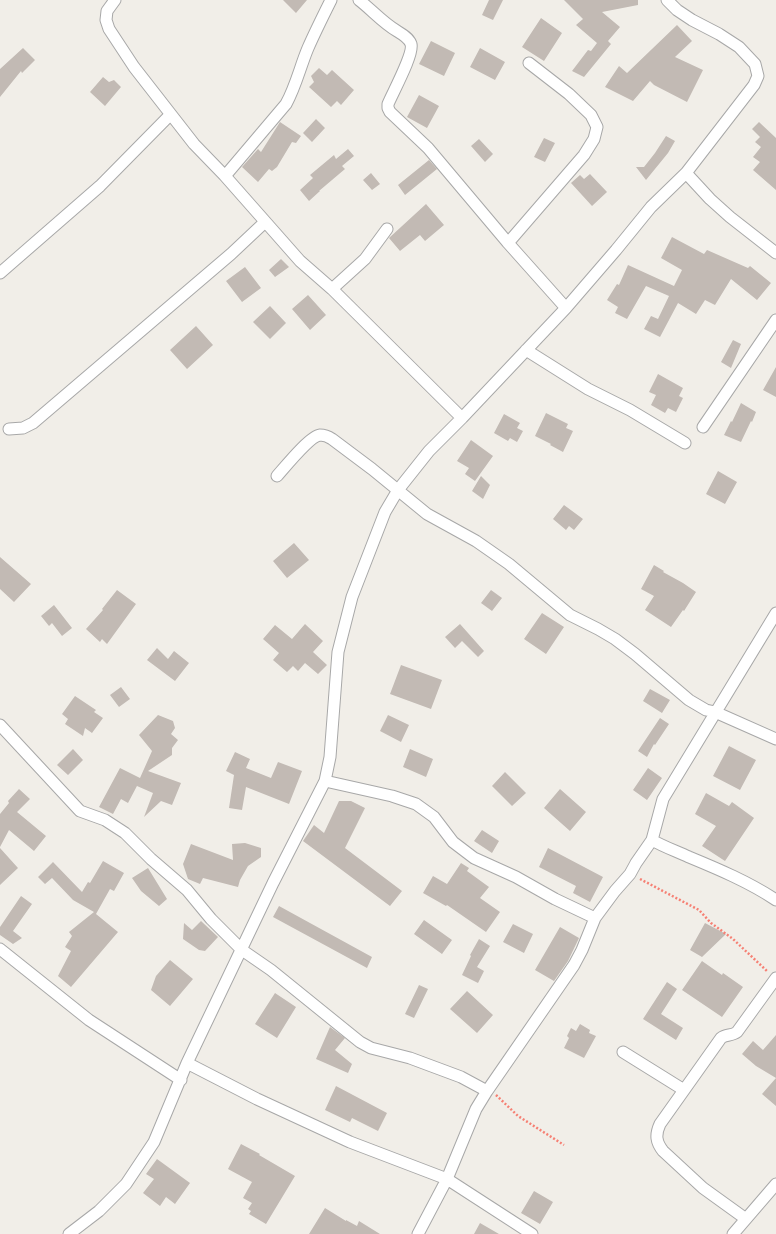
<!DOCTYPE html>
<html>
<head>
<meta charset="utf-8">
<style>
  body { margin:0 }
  canvas { display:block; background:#f1eee8 }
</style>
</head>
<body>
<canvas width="776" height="1234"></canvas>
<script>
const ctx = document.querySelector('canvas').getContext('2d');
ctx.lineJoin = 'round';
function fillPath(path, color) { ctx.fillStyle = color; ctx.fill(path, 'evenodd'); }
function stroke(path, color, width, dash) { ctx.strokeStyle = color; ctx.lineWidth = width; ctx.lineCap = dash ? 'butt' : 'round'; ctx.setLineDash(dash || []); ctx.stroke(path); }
fillPath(new Path2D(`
  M283,0h24l-11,13z
  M489,0h14l-10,20 -11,-5z
  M564,0h74v5l-36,7 18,15 -12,14 3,3 -27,33 -12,-6 16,-21 3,1 6,-8 -21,-18 7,-6z
  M541,18l21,15 -18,28 -22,-14z
  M677,25l15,16 -17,16 28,13 -16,32 -33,-17 -4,-4 -17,20 -28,-14 14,-21 8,7z
  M431,41l24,12 -11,23 -25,-12z
  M23,48l12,12 -13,13 -1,-2 -21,26v-28z
  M480,48l25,14 -10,18 -25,-13z
  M319,68l8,7 5,-5 22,20 -13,15 -4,-4 -6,6 -22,-20 5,-5 -3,-6z
  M103,77l6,5 5,-2 7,7 -16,19 -15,-14z
  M419,95l20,11 -12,22 -20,-11z
  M316,119l9,9 -13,14 -9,-9z
  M280,122l21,14 -5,7 -4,-1 -15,25 -5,4 -3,-2 -11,13 -16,-15 16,-18 3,3z
  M759,122l17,16v52l-23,-20 7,-8 -7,-5 8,-10 -6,-5 5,-5 -8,-8z
  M666,136l9,5 -7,12 -22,27 -10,-13h8l11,-14z
  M544,138l11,5 -10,19 -11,-5z
  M479,139l14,15 -8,8 -14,-16z
  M348,149l6,7 -12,10 3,3 -26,22h1l-11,10 -9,-11 13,-12 -3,-3 24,-20 2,4z
  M429,160l8,9 -32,26 -7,-10z
  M371,173l9,11 -8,6 -9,-10z
  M590,174l17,18 -15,14 -21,-23 9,-8 4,4z
  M426,204l18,21 -19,16 -5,-6 -20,16 -11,-13z
  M672,237l32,17 3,-4 41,18 2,-2 21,17 -14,17 -26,-21 -16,26 -10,-5 -9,14 -18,-11 -18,34 -16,-8 7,-13 7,3 11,-23 -23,-10 -19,33 -12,-6 3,-6 -11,-7 10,-16 2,1 9,-20 46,21 8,-16 -21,-12z
  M281,259l8,8 -14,10 -6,-7z
  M245,267l16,21 -19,14 -16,-21z
  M308,295l18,20 -16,15 -18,-21z
  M270,306l16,17 -16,16 -17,-17z
  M196,326l17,19 -26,24 -17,-19z
  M733,340l8,4 -10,24 -10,-6z
  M776,367v30l-13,-7z
  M658,374l25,14 -4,8 4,2 -7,14 -8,-4 -3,5 -14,-8 5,-10 -7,-3z
  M741,403l15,9 -4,10 -1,-1 -10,21 -17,-7 7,-14 1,1z
  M546,413l22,11 -2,4 7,3 -10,21 -13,-7 1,-1 -16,-8z
  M504,414l16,9 -3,5 6,3 -6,11 -7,-4 -2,3 -14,-8z
  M471,440l22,16 -18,25 -10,-7 4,-6 -12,-7z
  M718,471l19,11 -12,22 -19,-10z
  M481,476l9,9 -7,14 -11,-8z
  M564,505l19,14 -9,11 -5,-4 -3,4 -13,-11z
  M294,543l15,17 -22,18 -14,-17z
  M0,557l31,27 -17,18 -14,-13z
  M654,565l10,6 -1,1 20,11 13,9 -12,19 -1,-1 -12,17 -26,-17 9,-14 -13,-7z
  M117,590l19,14 -29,40 -5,-5 -2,3 -14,-13 17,-19 -1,-1z
  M491,590l11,8 -10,13 -11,-8z
  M54,605l18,23 -10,8 -10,-13 -3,3 -8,-10z
  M542,613l22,14 -18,27 -22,-15z
  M305,624l18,17 -10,11 14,13 -9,9 -13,-11 -7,8 -5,-5 -6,6 -14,-12 6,-7 -16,-14 12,-14 17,14z
  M460,624l24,27 -6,6 -16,-16 -7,7 -10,-11z
  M157,648l11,11 6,-8 15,12 -14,18 -28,-21z
  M401,665l41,15 -11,29 -41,-15z
  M121,687l9,12 -11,8 -9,-12z
  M650,689l20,11 -8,13 -19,-12z
  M75,696l21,14 -2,2 9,6 -11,15 -7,-5 -2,8 -18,-12 3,-5 -6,-5z
  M158,715l15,6 2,7 -4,6 7,6 -6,8v7l-24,16 33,12 -9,22 -11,-4 -17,16 9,-24 -16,-7 1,-2 -10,19 -7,-4 -8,15 -14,-7 21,-39 20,10 12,-27 -13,-16z
  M388,715l21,10 -8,17 -21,-11z
  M660,718l9,6 -14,21 -1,-1 -7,13 -9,-6z
  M729,746l27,14 -16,30 -27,-14z
  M73,749l10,11 -15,15 -11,-10z
  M410,749l23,10 -7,18 -23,-10z
  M235,752l15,7 -4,9 25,10 7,-16 24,9 -13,33 -43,-17 -4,23 -13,-2 5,-33 -8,-4z
  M648,768l14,10 -15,22 -14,-10z
  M505,772l21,21 -14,13 -20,-20z
  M19,789l11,10 -13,13 29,24 -12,15 -25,-21 -9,17v-33l9,-11 -1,-2z
  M560,789l26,23 -16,19 -26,-23z
  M706,793l23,13 3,-4 22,16 -29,43 -23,-15 14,-20 -21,-12z
  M339,801h12l14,7 -20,40 57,43 -12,15 -87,-65 11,-16 10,8z
  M482,830l17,11 -7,12 -18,-12z
  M245,843l16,5v9l-13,9 -8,14 -2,7 -35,-9 -3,6 -12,-5 -5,-15 8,-20 42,16 -1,-16z
  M0,848l18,20 -18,17z
  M548,848l55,29 -13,25 -17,-9 3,-7 -37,-19z
  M103,861l21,12 -10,18 -4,-2 -14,25 22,18 -47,55 -13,-11 13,-25 -6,-4 7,-11 -3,-4 25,-20 -21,-12 -21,-22 -7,6 -7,-7 15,-15 29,30 6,-10 2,1z
  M461,863l8,5 -2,3 22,16 -9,11 20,14 -14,20 -39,-27 -1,1 -23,-13 10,-17 14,8z
  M148,868l19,31 -8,7 -18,-15 -9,-13z
  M21,896l11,8 -19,27 9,7 -9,6 -13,-9v-8z
  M279,906l93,51 -5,11 -94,-51z
  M424,920l28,20 -10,14 -28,-20z
  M201,921l17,16 -13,14 -6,-1 -16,-11 1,-16 8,7z
  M705,923l21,11 -24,23 -12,-7z
  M513,924l20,10 -9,19 -21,-11z
  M560,927l19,11 -11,23 -14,20 -19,-11z
  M479,939l11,7 -13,21 7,4 -6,12 -16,-8 9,-19 -1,-1z
  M170,960l23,19 -23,27 -19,-16 5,-14z
  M702,961l20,14 1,-2 20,14 -21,30 -40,-27z
  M667,982l10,7 -16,25 22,14 -7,12 -33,-21z
  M419,985l9,4 -14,29 -9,-4z
  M467,991l26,24 -16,18 -27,-24z
  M275,993l21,14 -19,31 -22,-14z
  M580,1024l10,6 -1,3 7,3 -12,22 -20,-10 5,-10 -2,-2 4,-8 5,3z
  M330,1027l15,11 -10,12 17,14 -4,9 -32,-14z
  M776,1035v71l-14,-12 14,-16 -20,-12 -14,-12 11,-13 10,9z
  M336,1086l51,27 -9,18 -26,-13 -2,4 -25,-12z
  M241,1144l19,10 -1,1 36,21 -29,48 -17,-10 2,-3 -3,-2 4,-6 -9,-5 9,-16 -24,-13z
  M157,1159l33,24 -15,21 -9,-7 -6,9 -17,-13 11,-14 -8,-5z
  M534,1191l19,11 -13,22 -19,-11z
  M325,1208l21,13v-1l11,6 2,-5 21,13h-71z
  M480,1223l19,11h-25z`), '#c2bab4');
const street = new Path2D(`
  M115,0l-8,11 -1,9 3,9 25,38 60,77 31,32 75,85 32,28 130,129
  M359,0c13,10 24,23 38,31 5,3 12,7 14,13 3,10 -18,48 -23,60v4l2,4 38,36 80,95 58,65
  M686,173l24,26 20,18 46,36
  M225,176l61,-72c10,-18 14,-37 22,-56 7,-16 15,-32 23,-48
  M508,243l76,-88 10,-16 3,-12 -6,-12 -22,-21 -40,-31
  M0,273l100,-87 70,-71
  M332,289l33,-30 22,-30
  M526,350l62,39 42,21 55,33
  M703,427l73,-107
  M9,429l14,-1 10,-5 198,-169 34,-32
  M277,476c8,-9 33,-40 43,-41 5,0 9,2 12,4l40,30 55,45 49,27 33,23 61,51 28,14 17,10 20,15 54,46 17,10 9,2 61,27
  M0,725l80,86 25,9 20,13 26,26 36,31 24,29 31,31 29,20 89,72 11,6 39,10 51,19 26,14
  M325,781l67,15 24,8 18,13 19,25 21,16 42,19 39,22 40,19
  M652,840l11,-41 113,-186
  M0,949l89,71 92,60
  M623,1052l61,38
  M187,1063l70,36 93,43 97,37 85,55
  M746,1219l-43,-31 -40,-37c-7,-9 -8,-16 -3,-27l61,-86c5,-4 11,-2 16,-6l39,-54
  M69,1234l30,-23 27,-27 28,-42 33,-79 86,-180 52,-102 5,-24 8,-105 14,-55 33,-85 13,-22 31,-39 33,-33 104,-110 50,-58 35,-43 35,-34 68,-88 4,-9 -3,-12 -16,-17 -20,-13 -27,-14 -15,-10 -10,-10
  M418,1234l29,-55 29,-70 11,-18 87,-126 8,-15 13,-32 20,-27 15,-17 6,-11 16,-23c12,7 24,11 37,17 29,12 60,25 87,43
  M733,1234l43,-50`);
stroke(street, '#a8a8a8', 13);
stroke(new Path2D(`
  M640,879l59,31 12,13 22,16 35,33
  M496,1095l22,21 46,29`), '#f68074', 2.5, [2, 2]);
stroke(street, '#fff', 11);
</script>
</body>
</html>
